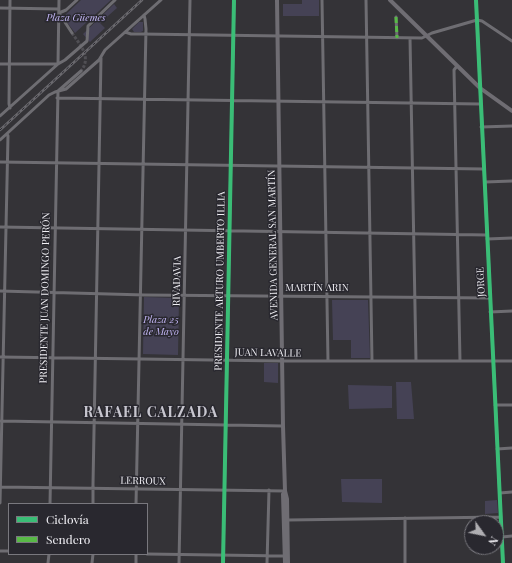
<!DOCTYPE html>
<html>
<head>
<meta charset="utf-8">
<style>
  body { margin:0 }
  #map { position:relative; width:512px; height:563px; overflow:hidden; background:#343337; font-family:"Playfair Display",serif }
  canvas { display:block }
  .legend { position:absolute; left:8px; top:503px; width:140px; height:52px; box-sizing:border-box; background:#29282f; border:1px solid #79787e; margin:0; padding:5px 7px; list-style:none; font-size:12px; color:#f1f0f5 }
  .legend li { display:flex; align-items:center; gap:8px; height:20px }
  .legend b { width:20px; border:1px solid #79787e }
  .north { position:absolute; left:464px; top:515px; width:40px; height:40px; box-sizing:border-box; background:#29282f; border:1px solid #79787e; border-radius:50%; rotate:123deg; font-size:11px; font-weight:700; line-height:16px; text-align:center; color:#f1f0f5 }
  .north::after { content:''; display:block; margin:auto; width:14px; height:18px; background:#afaeb2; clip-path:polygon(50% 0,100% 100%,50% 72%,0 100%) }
</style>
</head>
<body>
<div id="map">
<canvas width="512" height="563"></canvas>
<ul class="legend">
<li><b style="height:5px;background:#3abd76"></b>Ciclovía</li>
<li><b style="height:5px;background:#58b947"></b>Sendero</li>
</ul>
<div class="north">N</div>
</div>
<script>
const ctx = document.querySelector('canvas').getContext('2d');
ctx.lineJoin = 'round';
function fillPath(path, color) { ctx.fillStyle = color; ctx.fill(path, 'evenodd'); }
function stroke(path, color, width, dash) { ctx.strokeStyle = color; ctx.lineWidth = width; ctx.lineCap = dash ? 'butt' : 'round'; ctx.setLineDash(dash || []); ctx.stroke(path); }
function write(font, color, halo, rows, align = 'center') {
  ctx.font = font + ' "Playfair Display",serif'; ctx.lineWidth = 3; ctx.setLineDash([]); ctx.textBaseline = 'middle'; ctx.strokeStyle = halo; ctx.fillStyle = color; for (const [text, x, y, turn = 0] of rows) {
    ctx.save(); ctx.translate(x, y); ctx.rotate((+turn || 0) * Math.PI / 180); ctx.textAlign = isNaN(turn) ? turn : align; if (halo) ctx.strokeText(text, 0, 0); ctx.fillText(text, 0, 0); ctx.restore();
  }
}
fillPath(new Path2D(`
  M81,0h30l-36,33 -12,-16z
  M302,0h17v16h-36v-12h19z
  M114,4l3,4 -17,15 5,5 -15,14 -7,-8z
  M139,22h4v9l-2,1h-7l-2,-3z
  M144,297l35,1 -1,57 -35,-1z
  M332,300h36l2,58h-19v-18h-18z
  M264,363h14v20l-14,-1z
  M396,382h15l3,37h-17z
  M348,385l44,1v22l-43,1z
  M341,479h41v24l-40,-1z
  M497,500l1,13 -13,1v-13z`), '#454255');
stroke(new Path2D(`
  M72,33c8,12 20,24 9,38`), '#504f54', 3, [3, 1.5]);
stroke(new Path2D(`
  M322,0l6,361
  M366,0l6,361
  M476,0l27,563
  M0,8l59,1
  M59,13l13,20
  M59,13l7,-3 11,-10
  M396,17l1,21
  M125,32l6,2h10l281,4 10,-5 45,-13 5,1 30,20
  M410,38l6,323
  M0,64h58
  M58,64l1,-64
  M457,66l-3,4 6,291
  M58,91l23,-20
  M57,98l423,6
  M10,108l-1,-4 1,-104
  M0,116l58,-52 7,-4 22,-19 1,-15 27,-26
  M481,127l31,-1
  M0,140l49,-45 6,-3 11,-3 33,-29 6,-10 56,-50
  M0,162l484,7
  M485,182l27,-1
  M0,227l487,8
  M487,239l25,-1
  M0,291l145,4 345,3
  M490,312l22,-1
  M0,357l282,4h230
  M495,405h17
  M1,421l282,5
  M497,449l15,-1
  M0,487l285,4
  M500,493l12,-1
  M0,503l8,-367 -1,-2
  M50,504l8,-413
  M93,504v-20l8,-426
  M136,504l10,-475 -1,-10 -1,-4
  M405,518v45
  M288,520l213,-3
  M502,537l10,-1
  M0,551h9
  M147,554l138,2
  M48,563l1,-9
  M92,563l1,-9
  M136,563v-9
  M179,563l11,-563
  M223,563l11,-563
  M267,563l2,-73`), '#6e6d72', 3);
stroke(new Path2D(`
  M277,0l6,426 2,65 2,8 1,64
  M390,0l90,88 32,23
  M285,563l-2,-69 2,-3`), '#6f6d73', 4);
const rail = new Path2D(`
  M0,130l142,-130`);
stroke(rail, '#6a696e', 2.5);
stroke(rail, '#29282f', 1, [3]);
stroke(new Path2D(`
  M396,17l1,21`), '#58b947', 3, [6, 3]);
stroke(new Path2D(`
  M476,0l27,563
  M223,563l11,-563`), '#3abd76', 4);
write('italic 10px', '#c3b6f5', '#29282f', [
  ["Plaza Güemes",76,18],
  ["Plaza 25",161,320],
  ["de Mayo",161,332]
]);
write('10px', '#f1f0f5', '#29282f', [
  ["AVENIDA GENERAL SAN MARTÍN",273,245,-91],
  ["RIVADAVIA",177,281,-89],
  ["PRESIDENTE ARTURO UMBERTO ILLIA",220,281,-89],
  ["JORGE",481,282,-93],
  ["MARTÍN ARIN",317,288],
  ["PRESIDENTE JUAN DOMINGO PERÓN",45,298,-89],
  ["JUAN LAVALLE",268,353,1],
  ["LERROUX",143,481,1]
]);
ctx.letterSpacing = '1px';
write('bold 14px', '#c7c6cf', '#29282f', [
  ["RAFAEL CALZADA",151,413]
]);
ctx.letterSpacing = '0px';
</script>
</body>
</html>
